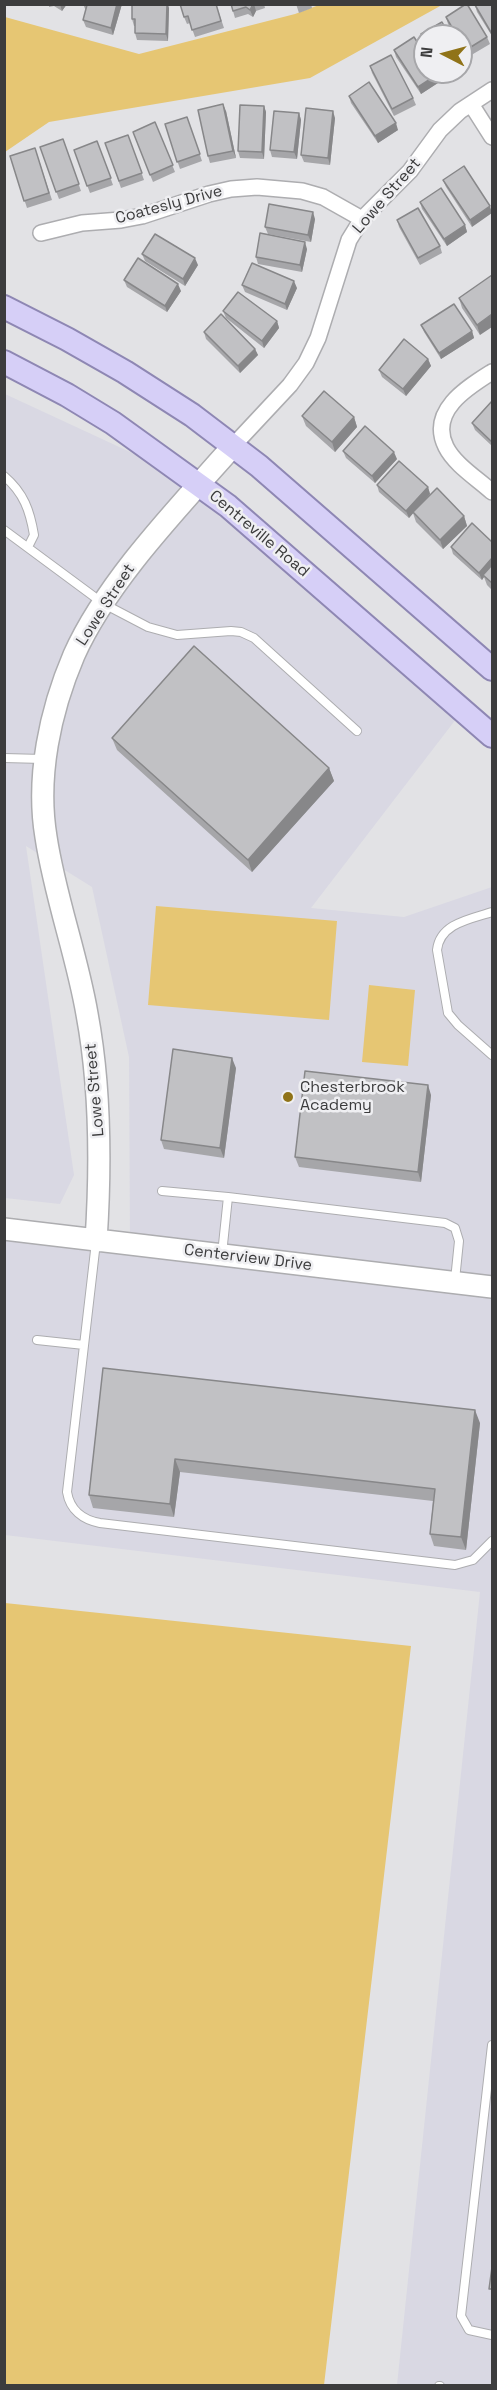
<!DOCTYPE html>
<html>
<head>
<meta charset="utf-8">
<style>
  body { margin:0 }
  #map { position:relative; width:497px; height:2390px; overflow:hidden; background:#e2e2e5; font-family:"Space Grotesk",sans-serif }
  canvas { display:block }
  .frame { position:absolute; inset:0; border:6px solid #3c3c3d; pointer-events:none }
  .north { position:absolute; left:413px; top:24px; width:60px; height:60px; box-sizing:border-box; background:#efeff2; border:2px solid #a7a7aa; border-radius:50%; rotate:276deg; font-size:16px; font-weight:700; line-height:24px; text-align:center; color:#3c3c3d }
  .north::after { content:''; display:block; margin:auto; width:21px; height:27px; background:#907318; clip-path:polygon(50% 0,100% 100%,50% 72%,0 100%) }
</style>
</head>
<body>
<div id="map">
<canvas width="497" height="2390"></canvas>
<div class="frame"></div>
<div class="north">N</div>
</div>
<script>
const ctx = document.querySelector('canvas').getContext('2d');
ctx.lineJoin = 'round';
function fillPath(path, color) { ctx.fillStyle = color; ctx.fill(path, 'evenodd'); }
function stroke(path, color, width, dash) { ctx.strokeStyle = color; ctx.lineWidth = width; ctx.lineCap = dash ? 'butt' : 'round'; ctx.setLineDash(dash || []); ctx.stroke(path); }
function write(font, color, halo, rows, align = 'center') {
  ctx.font = font + ' "Space Grotesk",sans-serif'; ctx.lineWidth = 5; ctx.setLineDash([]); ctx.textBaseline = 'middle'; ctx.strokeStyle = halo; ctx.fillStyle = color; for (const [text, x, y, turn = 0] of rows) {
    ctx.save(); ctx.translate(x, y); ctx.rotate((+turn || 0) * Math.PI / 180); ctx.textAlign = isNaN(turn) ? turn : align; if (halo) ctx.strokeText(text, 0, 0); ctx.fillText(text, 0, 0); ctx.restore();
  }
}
fillPath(new Path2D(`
  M5,394l194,90 264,226 -152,198 93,9 88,-30v1498h-95l83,-793 -475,-57v-306l125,15 -1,-187 -37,-170 -66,-41 48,329 -14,29 -55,-6z`), '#d9d8e3');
fillPath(new Path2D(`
  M319,5h123l-132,73 -261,44 -44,30v-135l134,37 156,-40z
  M156,906l181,15 -8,99 -181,-15z
  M369,985l46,5 -7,76 -46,-4z
  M5,1603l406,43 -87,739h-319z`), '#e6c673');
const lane = new Path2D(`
  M4,476c20,17 26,35 30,59l-6,12
  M4,530l100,74 44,23 29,8 54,-4 10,1 13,6 103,93
  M4,758l39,1
  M492,912c-21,7 -52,11 -55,38l11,63 10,12 34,30
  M162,1191l66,6 217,26 10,5 4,13 -4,39
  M96,1242l-29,250c3,18 16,28 33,31l355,42 18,-5 19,-19
  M222,1254l6,-57
  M37,1340l47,5
  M492,2045l-31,271 8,14 23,5
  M439,2386h1`);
const street = new Path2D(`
  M471,104l21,33
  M41,233l41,-10 39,-3 21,-4 67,-22 22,-5 26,-2 45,4 21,6 39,22
  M492,372c-24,15 -64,39 -46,75 9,18 32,32 46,45
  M233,446l57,-61 16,-22 12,-25 31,-98 13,-21 48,-48 30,-41 20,-19 32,-21`);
const secondary = new Path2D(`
  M4,1229l488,58
  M96,1241c5,-76 5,-152 -9,-227 -10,-59 -32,-117 -41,-177 -10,-60 4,-126 28,-182 33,-74 105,-148 159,-209`);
const primary = new Path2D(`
  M4,307l63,32 58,33 67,43 67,51 233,203
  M4,362l63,33 46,28 115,83 264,230`);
stroke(lane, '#adadb0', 10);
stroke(street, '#adadb0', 18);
stroke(secondary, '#adadb0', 24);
stroke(primary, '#8e87b3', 26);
stroke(lane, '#fff', 8);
stroke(street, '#fff', 15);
stroke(secondary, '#fff', 21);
stroke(primary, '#d6cff7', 22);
fillPath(new Path2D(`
  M49,4h18l-5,7 -8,-5 -5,1z
  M83,4h39l-9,31 -27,-8 -3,-7 3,-9z
  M216,4l8,24 -29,9 -5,-14 -3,1 -3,-7z
  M231,4h33l1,4 -9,3 -3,6 -5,-3 -13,4z
  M296,4h15l1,4 -13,5z
  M492,4v32l-15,-24 -2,-7z
  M169,8l-1,33 -31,-1 -2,-7v-7h-1l-2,-7z
  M446,17l41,20 3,7 -22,13 -7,-12v-9h-5l-8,-12z
  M394,50l44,24 3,7 -20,13 -25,-37z
  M461,54l3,8 -3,2z
  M370,66l43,32 3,7 -22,11 -22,-43z
  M349,96l49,34 -20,13 -27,-40z
  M264,106l2,6 -2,47 -24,-1 -2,-7z
  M226,111l10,47 -26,5 -2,-7z
  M299,113l2,7 -4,39 -25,-2 -2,-7z
  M187,117l15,44 -22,8 -15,-45z
  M335,118l-5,47 -26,-3 -3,-7z
  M155,122l20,50 -22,10 -20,-50z
  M128,135l16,45 -23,8 -16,-45z
  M63,139l18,52 -22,8 -19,-52z
  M97,141l16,44 -23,8 -16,-43z
  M35,148l17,52 -25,8 -17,-52z
  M464,166l8,61 -26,-40 -3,-7z
  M420,202l45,23 2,7 -20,14 -25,-37z
  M315,219l-4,23 -43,-8 -3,-7z
  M397,220l43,26 2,7 -22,12 -21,-38z
  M307,249l-5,23 -44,-8 -2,-7z
  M142,254l56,11 -13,21 -40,-25z
  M492,275l-12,60 -18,-27 -3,-10z
  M124,280l57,11 -14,21 -40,-25z
  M242,285l55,3 -10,22 -42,-18z
  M223,311l54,10 2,7 -15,20 -38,-30z
  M421,325l51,6 2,7 -33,21 -17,-27z
  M204,332l51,17 3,6 -18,18 -34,-34z
  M428,359l3,7 -25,30 -24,-19 -3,-7z
  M492,401v45l-17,-16 -3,-7z
  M302,416l52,1 3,10 -22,25 -29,-26z
  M343,451l54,8 -22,24 -29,-25z
  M377,485l51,2 2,7 -4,5 38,17 3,10 -24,23 -27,-27 -3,-9 -4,5 -30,-26z
  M492,542v48l-5,-5 -3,-8 -2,3 -29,-26 -2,-7z
  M112,738l217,30 5,13 -82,91 -135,-122z
  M236,1068l-12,90 -60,-9 -3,-9z
  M431,1095l-10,87 -122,-15 -4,-10z
  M103,1368l377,55 -14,127 -32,-4 -4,-12 3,-33 -253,-29 -6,45 -81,-9 -4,-13z`), '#a6a6a9');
fillPath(new Path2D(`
  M60,4h7l-5,7z
  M117,4h5l-9,31 -2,-7z
  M167,4h1l1,4 -1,33 -2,-7z
  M254,4l2,7 -3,6 -3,-7z
  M438,74l3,7 -20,13 -3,-7z
  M223,104l3,7 10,47 -3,-7z
  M264,106l2,6 -2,47 -2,-7z
  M333,111l2,7 -5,47 -2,-7z
  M299,113l2,7 -4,39 -3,-7z
  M396,123l2,7 -20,13 -3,-7z
  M490,206l2,7 -20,14 -2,-7z
  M313,212l2,7 -4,23 -3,-7z
  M465,225l2,7 -20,14 -3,-7z
  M305,242l2,7 -5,23 -2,-7z
  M195,258l3,7 -13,21 -2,-7z
  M294,281l3,7 -10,22 -2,-6z
  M178,284l3,7 -14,21 -2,-6z
  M492,314v13l-12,8 -3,-10z
  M277,321l2,7 -15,20 -2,-7z
  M472,331l2,7 -33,21 -2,-6z
  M255,349l3,6 -18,18 -2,-7z
  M428,359l3,7 -25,30 -3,-7z
  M354,417l3,10 -22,25 -3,-10z
  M394,452l3,7 -22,24 -3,-7z
  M428,487l2,7 -21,24 -3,-7z
  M464,516l3,10 -24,23 -3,-9z
  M492,558v10l-9,7 1,2 -2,3 -3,-7z
  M329,768l5,13 -82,91 -4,-12z
  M232,1058l4,10 -12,90 -4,-10z
  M428,1085l3,10 -10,87 -3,-10z
  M475,1410l5,13 -14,127 -5,-13z
  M175,1459l5,13 -6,45 -4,-13z`), '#878789');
const building = new Path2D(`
  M86,4h31l-6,24 -28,-8 4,-15z
  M132,4h35l-1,30 -31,-1v-14h-3z
  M180,4h36l5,17 -29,9 -4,-14 -4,1z
  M231,4h22l-3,6 -4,-3 -13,4z
  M466,4h1l20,33 -21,13 -5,-8v-6h-4l-11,-19z
  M492,4v30l-17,-29z
  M442,22l8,14h-25v5l-4,-7z
  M414,37l11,17v18h12l1,2 -20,13 -24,-37z
  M391,55l22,43 -21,11 -22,-43z
  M369,82l27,41 -21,13 -26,-40z
  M223,104l10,47 -25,5 -10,-46z
  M240,105l24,1 -2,46 -24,-1z
  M306,108l27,3 -5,47 -27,-3z
  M274,111l25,2 -5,39 -24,-2z
  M187,117l13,37 -23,8 -12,-38z
  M155,122l18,43 -23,10 -17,-43z
  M128,135l14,38 -23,8 -14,-38z
  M63,139l16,45 -23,8 -16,-45z
  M97,141l14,37 -24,8 -13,-36z
  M35,148l14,45 -25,8 -14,-45z
  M464,166l26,40 -20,14 -27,-40z
  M441,188l24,37 -21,14 -24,-37z
  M269,204l44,8 -5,23 -43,-8z
  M418,208l22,38 -22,12 -21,-38z
  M260,233l45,9 -5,23 -44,-8z
  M155,234l40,24 -12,21 -41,-25z
  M138,258l40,26 -13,22 -41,-26z
  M252,263l42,18 -9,23 -43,-19z
  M492,275v39l-15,11 -18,-27z
  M238,292l39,29 -15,20 -39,-30z
  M454,304l18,27 -33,22 -18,-28z
  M221,314l34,35 -17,17 -34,-34z
  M404,339l24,20 -25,30 -24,-19z
  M324,391l30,26 -22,25 -30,-26z
  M492,401v41l-20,-19z
  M365,426l29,26 -22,24 -29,-25z
  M399,461l29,26 -22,24 -29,-26z
  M437,488l27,28 -24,24 -27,-28z
  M472,523l20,19v16l-13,15 -28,-26z
  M492,565v18l-9,-8z
  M194,646l135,122 -81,92 -136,-122z
  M173,1049l59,9 -12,90 -59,-8z
  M305,1071l123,14 -10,87 -123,-15z
  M103,1368l372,42 -14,127 -31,-3 5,-45 -260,-30 -5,45 -81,-9z
  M492,2267v22h-3z`);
fillPath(building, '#c1c1c4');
stroke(building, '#878789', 1.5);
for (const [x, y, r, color] of [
  [288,1097,6,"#907318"]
]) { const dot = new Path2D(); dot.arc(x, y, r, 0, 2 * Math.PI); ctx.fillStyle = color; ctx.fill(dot); stroke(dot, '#efeff2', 2); }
write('16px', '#3c3c3d', '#efeff2', [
  ["Lowe Street",387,196,-49],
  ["Coatesly Drive",169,205,-15],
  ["Centreville Road",259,534,40],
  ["Lowe Street",106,605,-57],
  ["Lowe Street",95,1090,-95],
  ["Centerview Drive",248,1258,7]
]);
write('16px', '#3c3c3d', '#efeff2', [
  ["Chesterbrook",300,1088],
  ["Academy",300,1106]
], 'left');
</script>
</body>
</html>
